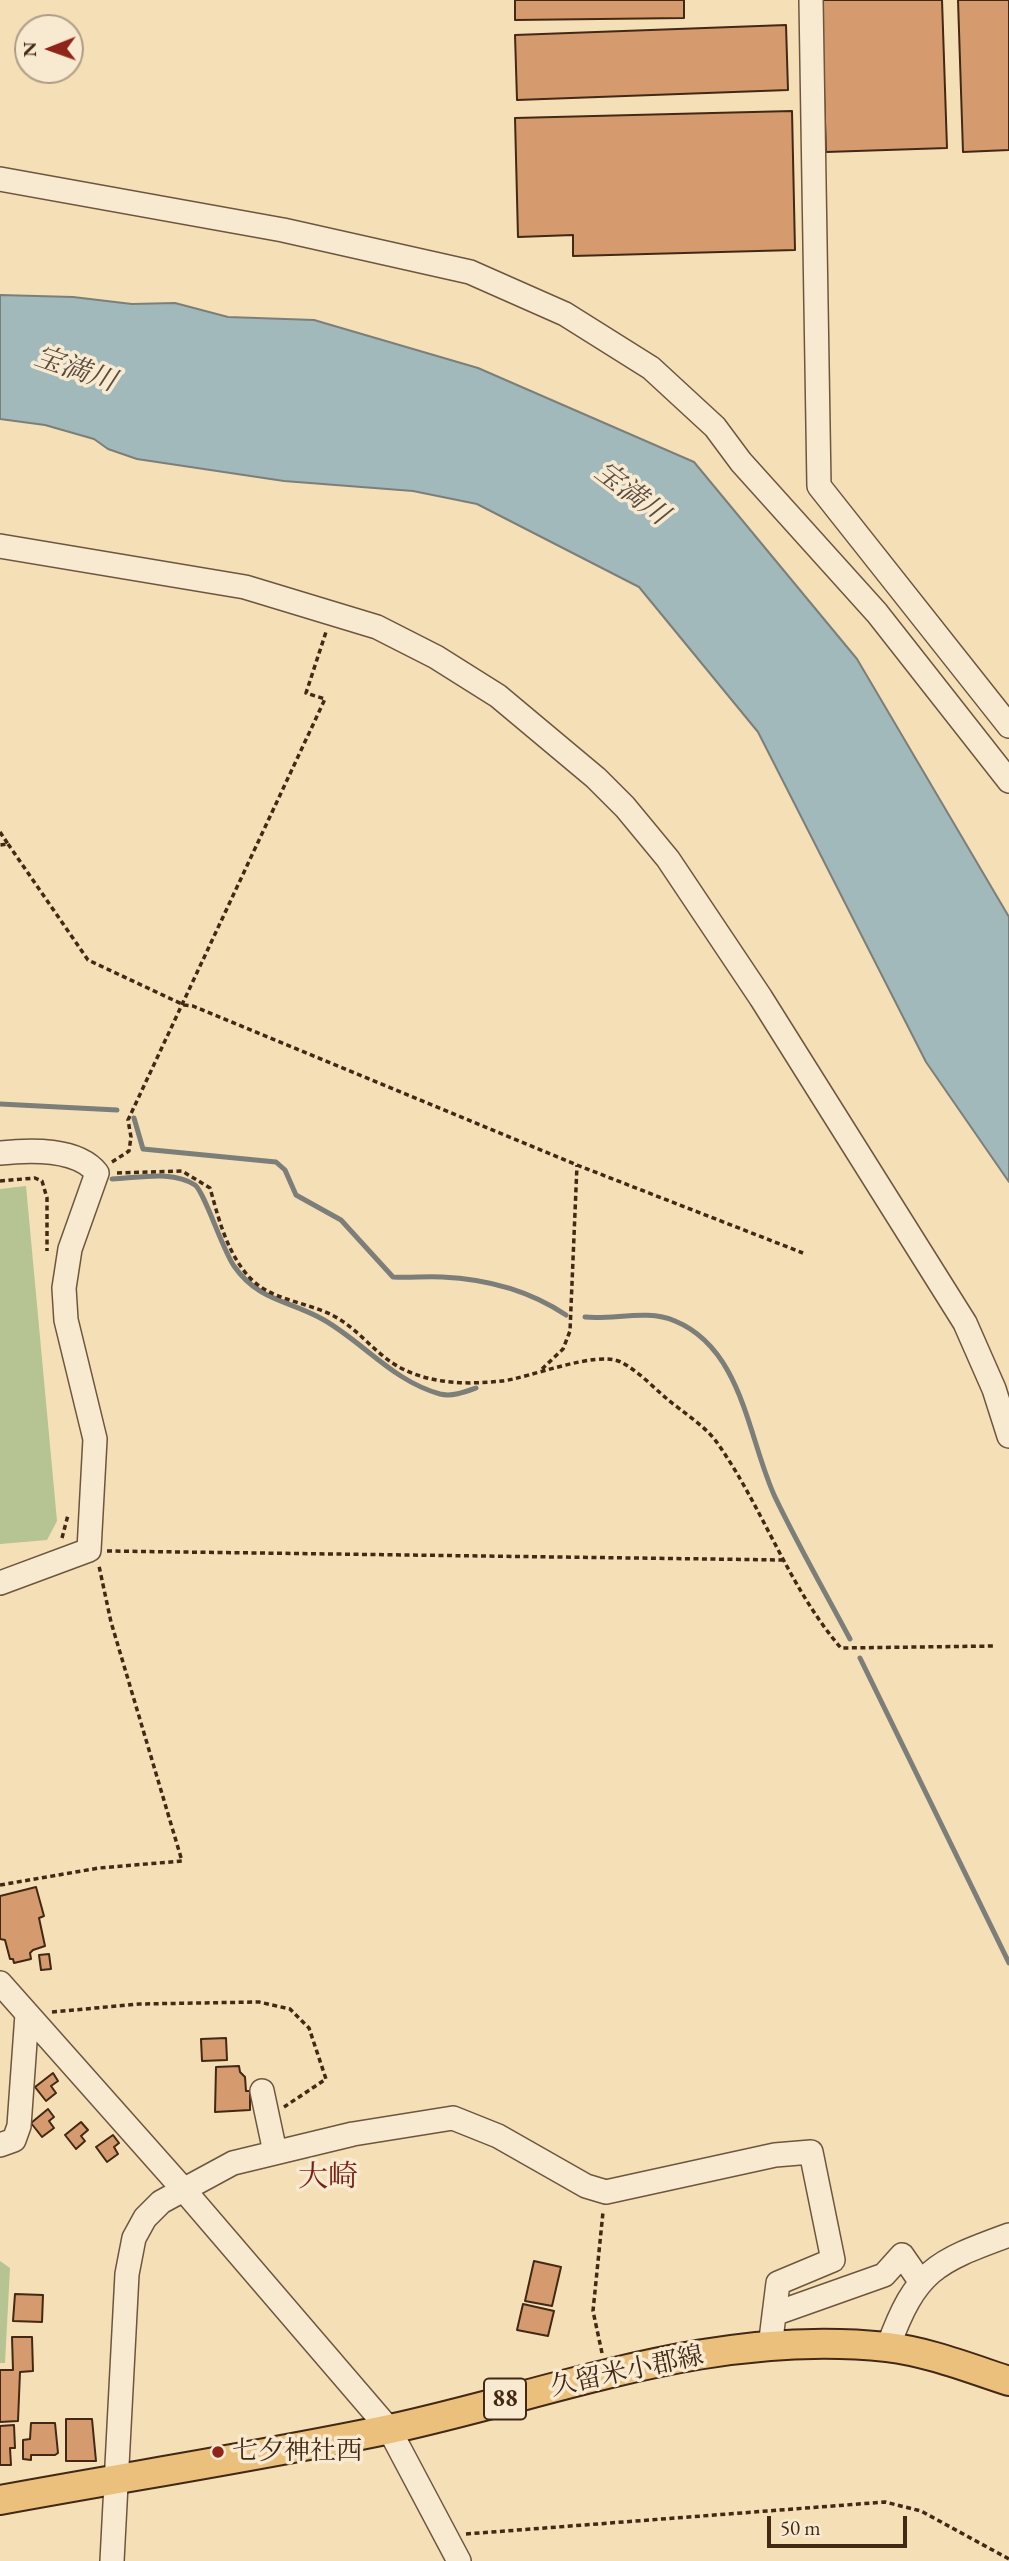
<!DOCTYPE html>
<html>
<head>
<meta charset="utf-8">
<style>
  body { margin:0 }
  #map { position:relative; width:1009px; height:2561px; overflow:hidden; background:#f4dfb7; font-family:"EB Garamond",serif }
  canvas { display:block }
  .north { position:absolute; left:14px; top:14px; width:70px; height:70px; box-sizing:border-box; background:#f8ead0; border:2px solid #af9c85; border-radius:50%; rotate:269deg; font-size:19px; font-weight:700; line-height:28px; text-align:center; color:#422815 }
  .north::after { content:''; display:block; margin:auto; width:24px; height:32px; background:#8f2418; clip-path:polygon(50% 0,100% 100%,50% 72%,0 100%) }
  .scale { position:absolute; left:767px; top:2516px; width:140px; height:32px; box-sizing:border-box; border:4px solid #422815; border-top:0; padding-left:9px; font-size:21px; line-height:24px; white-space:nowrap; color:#422815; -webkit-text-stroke:5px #f8ead0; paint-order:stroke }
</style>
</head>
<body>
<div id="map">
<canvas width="1009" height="2561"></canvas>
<div class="north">N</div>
<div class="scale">50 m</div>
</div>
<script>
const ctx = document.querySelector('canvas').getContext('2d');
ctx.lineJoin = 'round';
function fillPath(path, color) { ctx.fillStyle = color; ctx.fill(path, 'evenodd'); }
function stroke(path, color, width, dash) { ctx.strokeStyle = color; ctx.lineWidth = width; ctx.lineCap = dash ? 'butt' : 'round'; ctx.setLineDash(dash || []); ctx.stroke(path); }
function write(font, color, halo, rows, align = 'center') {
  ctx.font = font + ' "EB Garamond","Noto Serif JP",serif'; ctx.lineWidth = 7; ctx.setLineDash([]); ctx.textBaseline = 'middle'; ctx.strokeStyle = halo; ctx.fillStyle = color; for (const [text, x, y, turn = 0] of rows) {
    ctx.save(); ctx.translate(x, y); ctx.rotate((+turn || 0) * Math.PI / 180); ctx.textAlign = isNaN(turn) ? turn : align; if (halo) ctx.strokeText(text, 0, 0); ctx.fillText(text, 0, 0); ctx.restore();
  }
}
fillPath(new Path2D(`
  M26,1186l31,335 -10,19 -47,4v-355z
  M0,2261l10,7 -5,95h-5z`), '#b6c393');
const water = new Path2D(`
  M0,295l73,2 59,7 43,-1 53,14 86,3 164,48 216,94 163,197 152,258v265l-83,-120 -168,-330 -119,-145 -162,-83 -64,-13 -129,-10 -147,-22 -29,-10 -14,-10 -49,-14 -45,-6z`);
fillPath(water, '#a2b9bb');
stroke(water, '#7c7f79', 2);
stroke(new Path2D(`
  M0,1104l117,6
  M134,1118l9,31 133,13 9,8 11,25 45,25 52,57c17,1 33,-1 49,0 44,2 88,14 124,38
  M112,1179c27,-1 61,-9 83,6 9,6 28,66 39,81 25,36 56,34 90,54 40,23 69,61 116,74 12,3 25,-2 36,-6
  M585,1317c29,3 62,-8 90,4 68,28 73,118 100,176 23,48 50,95 75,142
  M860,1658l149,305`), '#7c7f79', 5);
const building = new Path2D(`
  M515,0h169v18l-169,2z
  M821,0h121l5,148 -121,4z
  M958,0h51v150l-46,2z
  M786,25l2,65 -271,10 -2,-65z
  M792,111l3,139 -222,6v-21l-55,2 -3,-119z
  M36,1887l8,29 -5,2 6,28 -12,4 -3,3 1,6 -17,4 -1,-4h-3l-5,-19 -5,-1v-43z
  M49,1954l2,15 -10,1 -2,-15z
  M226,2038l1,22 -25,1 -1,-22z
  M239,2066l1,6 5,5 1,14h4v19l-35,2 1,-45z
  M53,2073l5,8 -7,5 5,7 -10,8 -11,-14z
  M48,2109l6,8 -5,4 5,7 -12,9 -11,-14z
  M81,2122l7,8 -7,6 4,5 -9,8 -11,-14z
  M113,2135l6,8 -5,4 4,7 -11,8 -11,-15z
  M534,2261l27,6 -9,39 -27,-5z
  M15,2294l28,1 -1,27 -29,-1z
  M523,2304l31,7 -6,25 -31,-6z
  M12,2337h20l1,34 -13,1 -2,49 -18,1v-52h13z
  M66,2419h26l4,42h-30z
  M31,2423h24l3,30 -3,2h-24v5l-8,-1v-19l7,-1z
  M14,2425l1,23h-5l1,17h-11v-39z`);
fillPath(building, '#d59b6f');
stroke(building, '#422815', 2);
const minor = new Path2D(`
  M811,0l8,486 190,240
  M0,179l283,51 187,42 95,42 86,54 64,59 26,35 136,151 132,168
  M0,546l245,41 132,40 59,30 62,39 98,82 29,29 43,52 93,139 204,325 29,66 15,47
  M0,1153c30,-3 77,-5 97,20l-27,76 -6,39 2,32 29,119 -6,111 -89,33
  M0,1983l183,206 206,240 70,132
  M262,2091l13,61
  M0,2145l14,-5 5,-14 8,-112
  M774,2314l110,-39 18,-20 18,26
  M888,2347c28,-77 47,-85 121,-112
  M112,2561l15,-287 7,-36 11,-20 16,-16 72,-39 120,-29 100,-16 45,18 88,50 20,6 169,-37 36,-3 22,108 -55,23 -8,64`);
const major = new Path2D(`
  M0,2500c130,-24 261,-44 390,-71 166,-36 322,-101 497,-82 42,5 82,21 122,34`);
stroke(minor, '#6e563e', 26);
stroke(major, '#422815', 32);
stroke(new Path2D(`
  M0,832l8,12 -8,1
  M8,844l80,116 96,45 9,1 384,159 226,88
  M112,1162l17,-11 2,-14 -3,-17 197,-421 -19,-6 20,-61
  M117,1173l65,-2 28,17c9,32 17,65 40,90 21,22 56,24 82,37 24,12 40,35 62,49 32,20 71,21 108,17 27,-3 94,-31 119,-19 17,9 31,24 45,36 16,14 40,28 52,46 45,64 71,144 123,204l154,-2
  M0,1181l35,-3 7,3 5,17v53
  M542,1369l21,-20 7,-18 7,-166
  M62,1538l6,-23
  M107,1551l677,9
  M0,1885l99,-17 83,-7 -71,-239 -12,-56
  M52,2012l87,-8 120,-2 31,7 19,19 17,51 -42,28
  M602,2353l-9,-42 10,-99
  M466,2534l419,-32 36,9 88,48`), '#422815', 3.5, [5, 3.5]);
stroke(minor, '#f8ead0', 23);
stroke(major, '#eac07c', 28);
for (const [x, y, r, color] of [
  [218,2452,7,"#8f2418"]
]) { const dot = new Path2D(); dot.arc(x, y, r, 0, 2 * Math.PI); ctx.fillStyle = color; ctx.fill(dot); stroke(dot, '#f8ead0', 2.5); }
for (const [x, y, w] of [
  [505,2399,42]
]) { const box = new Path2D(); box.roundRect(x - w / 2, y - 20.5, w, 41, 5); ctx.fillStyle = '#f8ead0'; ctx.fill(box); stroke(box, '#422815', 2); }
write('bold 24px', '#422815', null, [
  ["88",505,2399]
]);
write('26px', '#422815', '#f8ead0', [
  ["久留米小郡線",627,2372,-12]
]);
write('26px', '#422815', '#f8ead0', [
  ["七夕神社西",232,2452]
], 'left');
write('italic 28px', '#5a4c3e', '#f8ead0', [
  ["宝満川",75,370,19],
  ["宝満川",631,494,37]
]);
write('30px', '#7a1f14', '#f8ead0', [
  ["大崎",328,2178]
]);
</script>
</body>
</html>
